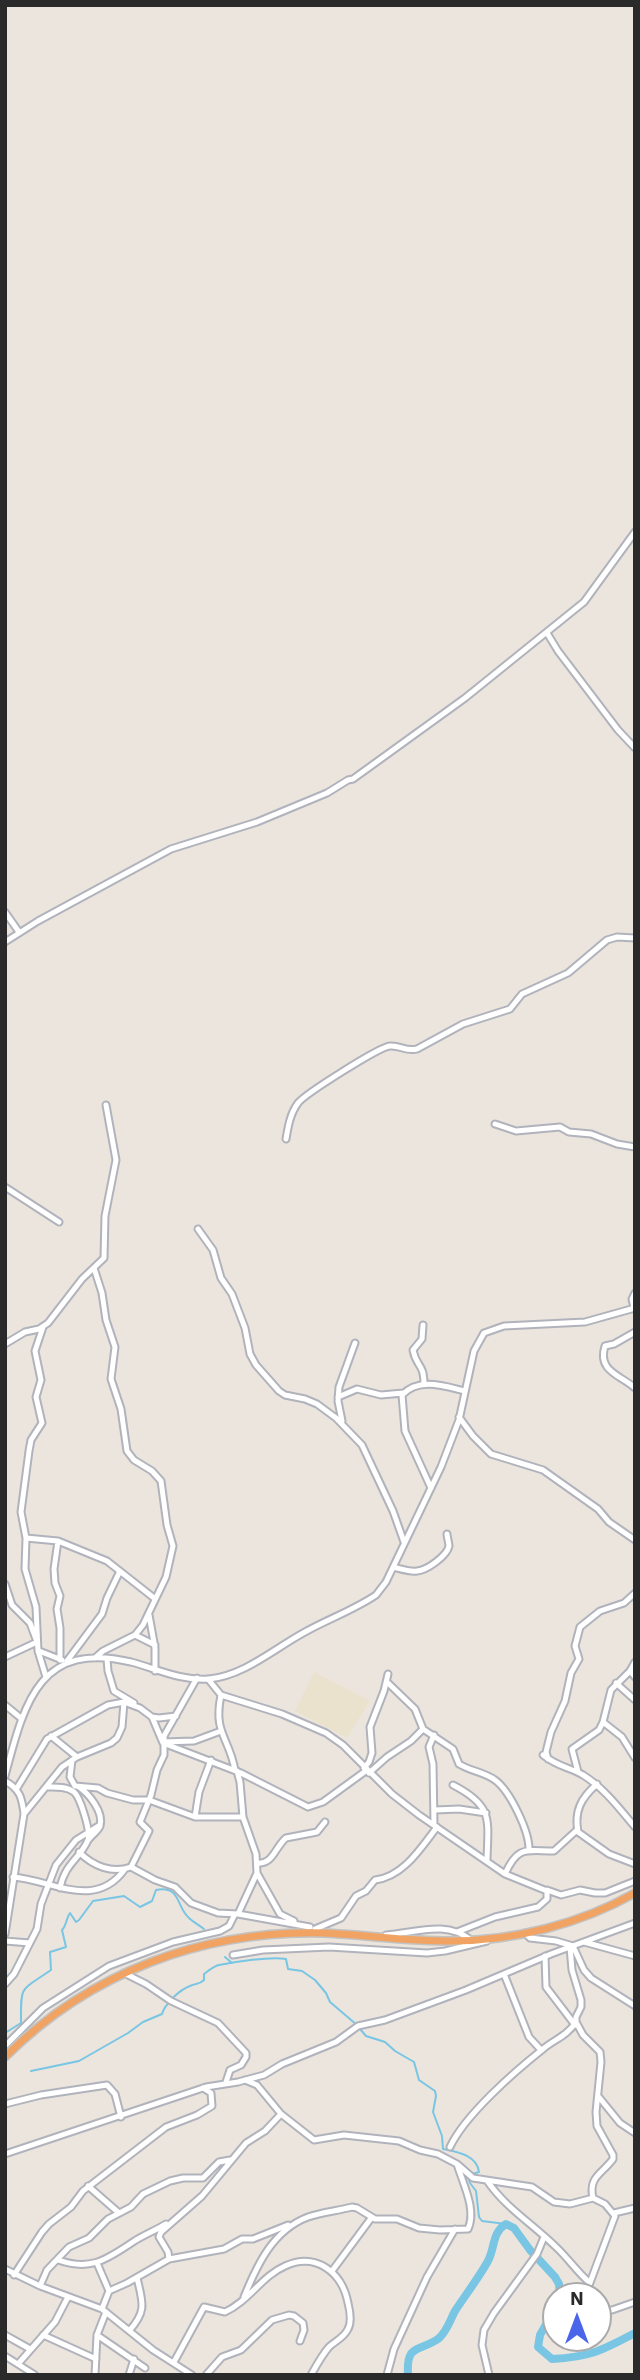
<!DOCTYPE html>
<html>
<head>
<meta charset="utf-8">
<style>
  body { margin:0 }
  #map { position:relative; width:640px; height:2380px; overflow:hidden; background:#ebe5dd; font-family:"IBM Plex Sans",sans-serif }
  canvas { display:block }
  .frame { position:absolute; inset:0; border:7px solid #2a2a2a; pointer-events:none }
  .north { position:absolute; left:542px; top:2282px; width:70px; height:70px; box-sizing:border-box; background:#fff; border:2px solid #aaa; border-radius:50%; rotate:0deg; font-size:19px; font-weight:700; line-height:28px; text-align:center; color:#2a2a2a }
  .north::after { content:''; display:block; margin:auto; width:24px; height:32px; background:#4b65ea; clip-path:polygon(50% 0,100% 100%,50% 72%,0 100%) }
</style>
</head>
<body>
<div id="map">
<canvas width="640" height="2380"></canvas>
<div class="frame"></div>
<div class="north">N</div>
</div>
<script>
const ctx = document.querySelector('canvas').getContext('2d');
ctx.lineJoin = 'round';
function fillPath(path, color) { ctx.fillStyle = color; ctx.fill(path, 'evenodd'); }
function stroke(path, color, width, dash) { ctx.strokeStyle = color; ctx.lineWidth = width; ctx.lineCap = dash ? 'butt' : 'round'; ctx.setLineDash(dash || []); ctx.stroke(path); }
fillPath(new Path2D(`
  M314,1672l56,29 -23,37 -52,-27z`), '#ebe2ce');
stroke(new Path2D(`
  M225,1957l7,6
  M360,2029l6,7 19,6 10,9 19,11 5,18 16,11 1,5 -3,16 9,24 1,13c14,3 34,6 36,23l-7,2
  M5,2033l16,-10c0,-38 -2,-31 30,-53l-1,-18 16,-5 -4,-17c5,-5 4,-12 8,-17l6,9 3,-2 14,-19 31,-5 16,11 12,-6 4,-11c25,-5 20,17 33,28 4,4 10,7 15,11
  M31,2071l48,-10 49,-28 15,-11 19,-8c3,-10 17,-24 28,-28 6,-3 9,-1 14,-6v-6c4,-3 10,-8 15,-9 15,-3 52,-9 67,-6l2,10 14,2 13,9 11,13 4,9 27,23
  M468,2177l2,6 6,8 3,26 3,4 24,3`), '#79c5e4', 2);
stroke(new Path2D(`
  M556,2307l-16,28 -2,12 14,12c38,-2 51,-9 83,-26
  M408,2375c-2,-32 11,-23 30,-36 9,-7 12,-19 17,-28 11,-17 23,-32 33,-50 7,-13 4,-29 18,-37l8,4 16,22 25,27 4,7 1,12`), '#79c5e4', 8);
const minor = new Path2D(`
  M547,633l11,18 60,79 17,18
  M5,912l14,20
  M5,942l33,-21 133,-72 86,-27 70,-29 21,-13 5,-1 112,-81 119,-96 51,-70
  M495,1124l21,7 44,-4 9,5 22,2 26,10 18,3
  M286,1139c2,-12 4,-25 12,-36 7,-9 81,-56 92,-57 10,-1 16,6 27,3l46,-25 47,-15 12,-15 46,-21 39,-33 10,-3 18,1
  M5,1187l54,35
  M198,1229l15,21 8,28 11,16 13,34 5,26 6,11 23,26 6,4 20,4 12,5 19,14 26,27 31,66 11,31
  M94,1268l8,25 4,27 9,27 -4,32 10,30 6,42 7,9 18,11 9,10 6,44 6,21 -7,31 -23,48 -8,10 -32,16 -8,7
  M634,1308l-2,-9 3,-6
  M423,1325l-1,14 -9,11c3,17 11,13 11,34
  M43,1327l-8,24 6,29 -5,17 6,26 -11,17 -2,11 -8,61 5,26 -1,31 11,38 2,44 8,26
  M635,1332l-21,12 -9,2c-8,25 15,29 30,42
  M5,1344l20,-12 14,-3 9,-6 34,-44 22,-21 1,-42 11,-56 -10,-55
  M338,1397l19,-8 24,6 22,-2
  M459,1417l14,19 18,18 52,16 55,39 11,13 26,18
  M342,1421l-4,-20 1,-14 16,-44
  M431,1488l-26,-57 -3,-36c17,-18 42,-9 63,-4
  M26,1538l32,3 49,20 47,37
  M58,1541l-4,28 1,14 5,13 -3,13 3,19v32
  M393,1567c8,2 17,5 24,4 10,-1 30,-15 32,-25 0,-3 -2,-9 -2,-12
  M5,1584l7,21 18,18 6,16
  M149,1615l6,33v23
  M135,1635l20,10
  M39,1651l23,9
  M5,1657l32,-15
  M107,1659l1,12 6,20 20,12
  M67,1661l35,-47 5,-16 13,-27
  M635,1662l-5,9 5,6
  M208,1679l13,16 61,19 44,19 17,12 49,49 27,21 86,59 42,17v8l-9,8 -43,10 -38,15
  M387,1682l28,27 8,20 30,20 6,15c11,7 25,8 36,16 15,11 35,52 34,71
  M616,1683l19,17
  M221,1695c-8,38 8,42 14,75
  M5,1705l17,14
  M152,1717l11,26 78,30 67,34 15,-5 44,-32
  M603,1722l19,15 13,21
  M434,1735l-5,12 4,17 1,61
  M51,1736l26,21
  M163,1742l31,-1 27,-10
  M543,1755c15,12 26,12 40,20 21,13 36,33 52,52
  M548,1759l-2,-7 5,-20 14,-31 6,-28 8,-14 -4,-13 5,-19 20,-16 24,-8 11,-10
  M72,1760l-2,17 5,9 23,2 9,5 26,7h16l46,17h48
  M364,1768l5,-6 3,-9 -2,-26 14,-36 4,-17
  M237,1771l3,11 3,35 13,37 1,19 23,41 14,7
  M578,1772l-6,-23 27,-19 4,-8 8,-32 19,-19
  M369,1773l18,-16 24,-16 12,-12
  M5,1776c19,-71 33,-136 126,-114 26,7 50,19 78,17 35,-3 66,-31 96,-47 23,-13 49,-22 71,-37l10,-13 55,-115 18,-47 15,-69 10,-18 20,-7 81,-4 50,-14
  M5,1781c15,8 17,17 19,33
  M597,1784c-16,14 -23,27 -19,48l31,22 26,10
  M453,1785c41,21 35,35 34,75
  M46,1787c9,0 20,-1 28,5 6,5 17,39 14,48 -8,19 -23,23 -28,48
  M79,1787c10,7 25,25 21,39 -2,5 -8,9 -11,13
  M17,1788l30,-49 61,-34 16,-3 16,6 12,9 7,1 17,-2
  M435,1810l24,-1 27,4
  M195,1817l4,-25 12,-32
  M79,1852c14,14 33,22 52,15l24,13 20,7 16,16 27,10 20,1 72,13
  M257,1863c16,2 18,-16 29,-25l31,-6 8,-10
  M131,1867l18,-36 -9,-9 11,-27 6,-25 7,-15v-19l33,-58
  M505,1874c13,-29 21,-23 49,-23l23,-21
  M13,1877c39,3 82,34 112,-8
  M547,1890l14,5 19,-5 15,3h10l30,-12
  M238,1914l19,-41
  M315,1929l26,-11 15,-22 10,-5 9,-11c28,-3 46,-32 62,-53
  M525,1933l5,5 26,3 17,5 11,24 7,8 44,28
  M5,1934l19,-120 38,-47 15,-10 34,-14 6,-5 5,-11 2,-25
  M386,1935c30,-2 59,-15 85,5
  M5,1941l25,2
  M584,1942l51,14
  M570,1947l2,23 9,30v7l-5,10v5l7,13 17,17 1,10 -5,50 1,14 16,29v4c-11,15 -25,18 -20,39l12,6 10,12 -30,80
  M233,1955l30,-5 66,-3 98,6 18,-2 42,-10
  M545,1956l1,31 29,38
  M124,1973l22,11 25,17 47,22 28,30v4l-5,8 -11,5 -4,12
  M504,1974l25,63 12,13
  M5,1984l9,-10 23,-45 4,-25 15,-39 20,-25 24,-15
  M5,2046l38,-38 66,-42 64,-24 47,-11 9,-5 6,-12
  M245,2080l12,5 24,29 33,26 30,-5 55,6 21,9 18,4 19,10 16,14 59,9 22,15 16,2 23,-6
  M598,2096l22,27 15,10
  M5,2104l36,-9 66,-10 8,9 6,23
  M450,2147c15,-32 64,-75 93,-98 12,-10 24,-13 33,-27
  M5,2154l201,-67 32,-5 26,-7 18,-11 54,-22 22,-16 27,-6 81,-30 85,-36 84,-31
  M488,2182c18,26 46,43 68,65 12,11 21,25 34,36
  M88,2186l31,27
  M614,2213l21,-5
  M169,2259l-1,-7 -9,-15 2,-5 41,-36 44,-53 19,-12 16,-17
  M58,2260c35,12 50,-2 78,-20 10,-6 20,-10 30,-16
  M97,2263l12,28
  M5,2269l35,17 62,23 51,41 39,25
  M332,2271l40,-54
  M14,2275l28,-43 7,-8 22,-17 12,-16 83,-64 31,-12 15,-9 -1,-13 -8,-5
  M40,2286l7,-16 22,-23 20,-9 19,-19 23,-12 12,-13 27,-13 13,-3h20l16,-16 11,-2
  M244,2297c13,-32 29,-67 64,-80 14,-5 29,-6 44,-10l5,1 18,11h22l22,9 21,2 28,-1c9,-19 -5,-45 -11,-65
  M102,2309l7,-18 18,-8 42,-24 55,-10 18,-10h11l35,-14
  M598,2311l14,-1 23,-8
  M129,2331c18,-20 14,-28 8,-53
  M5,2335l25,14
  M43,2335l53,24
  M97,2335l48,33
  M5,2356l30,19
  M174,2362l30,-55 21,5c24,-11 37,-36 60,-46 31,-14 57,6 63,37 2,8 4,19 0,26 -4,9 -13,12 -19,18 -7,8 -13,19 -18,28
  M18,2364l37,-42 13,-25
  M95,2375l2,-40 9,-23
  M129,2375l5,-16
  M206,2375l16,-18 19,-7 31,-30 17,-5 5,1 9,7 1,7 -4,11
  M387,2375l7,-26 33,-72 28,-48
  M489,2375l-7,-30 2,-15 10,-17 43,-59 7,-17`);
const highway = new Path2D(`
  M5,2057c85,-85 198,-127 319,-124 42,2 84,8 127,8 63,0 129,-17 184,-48`);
stroke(minor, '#b1b3bc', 9);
stroke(highway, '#c3c3c3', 10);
stroke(minor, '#fff', 5);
stroke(highway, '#f0a363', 7);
</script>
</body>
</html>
